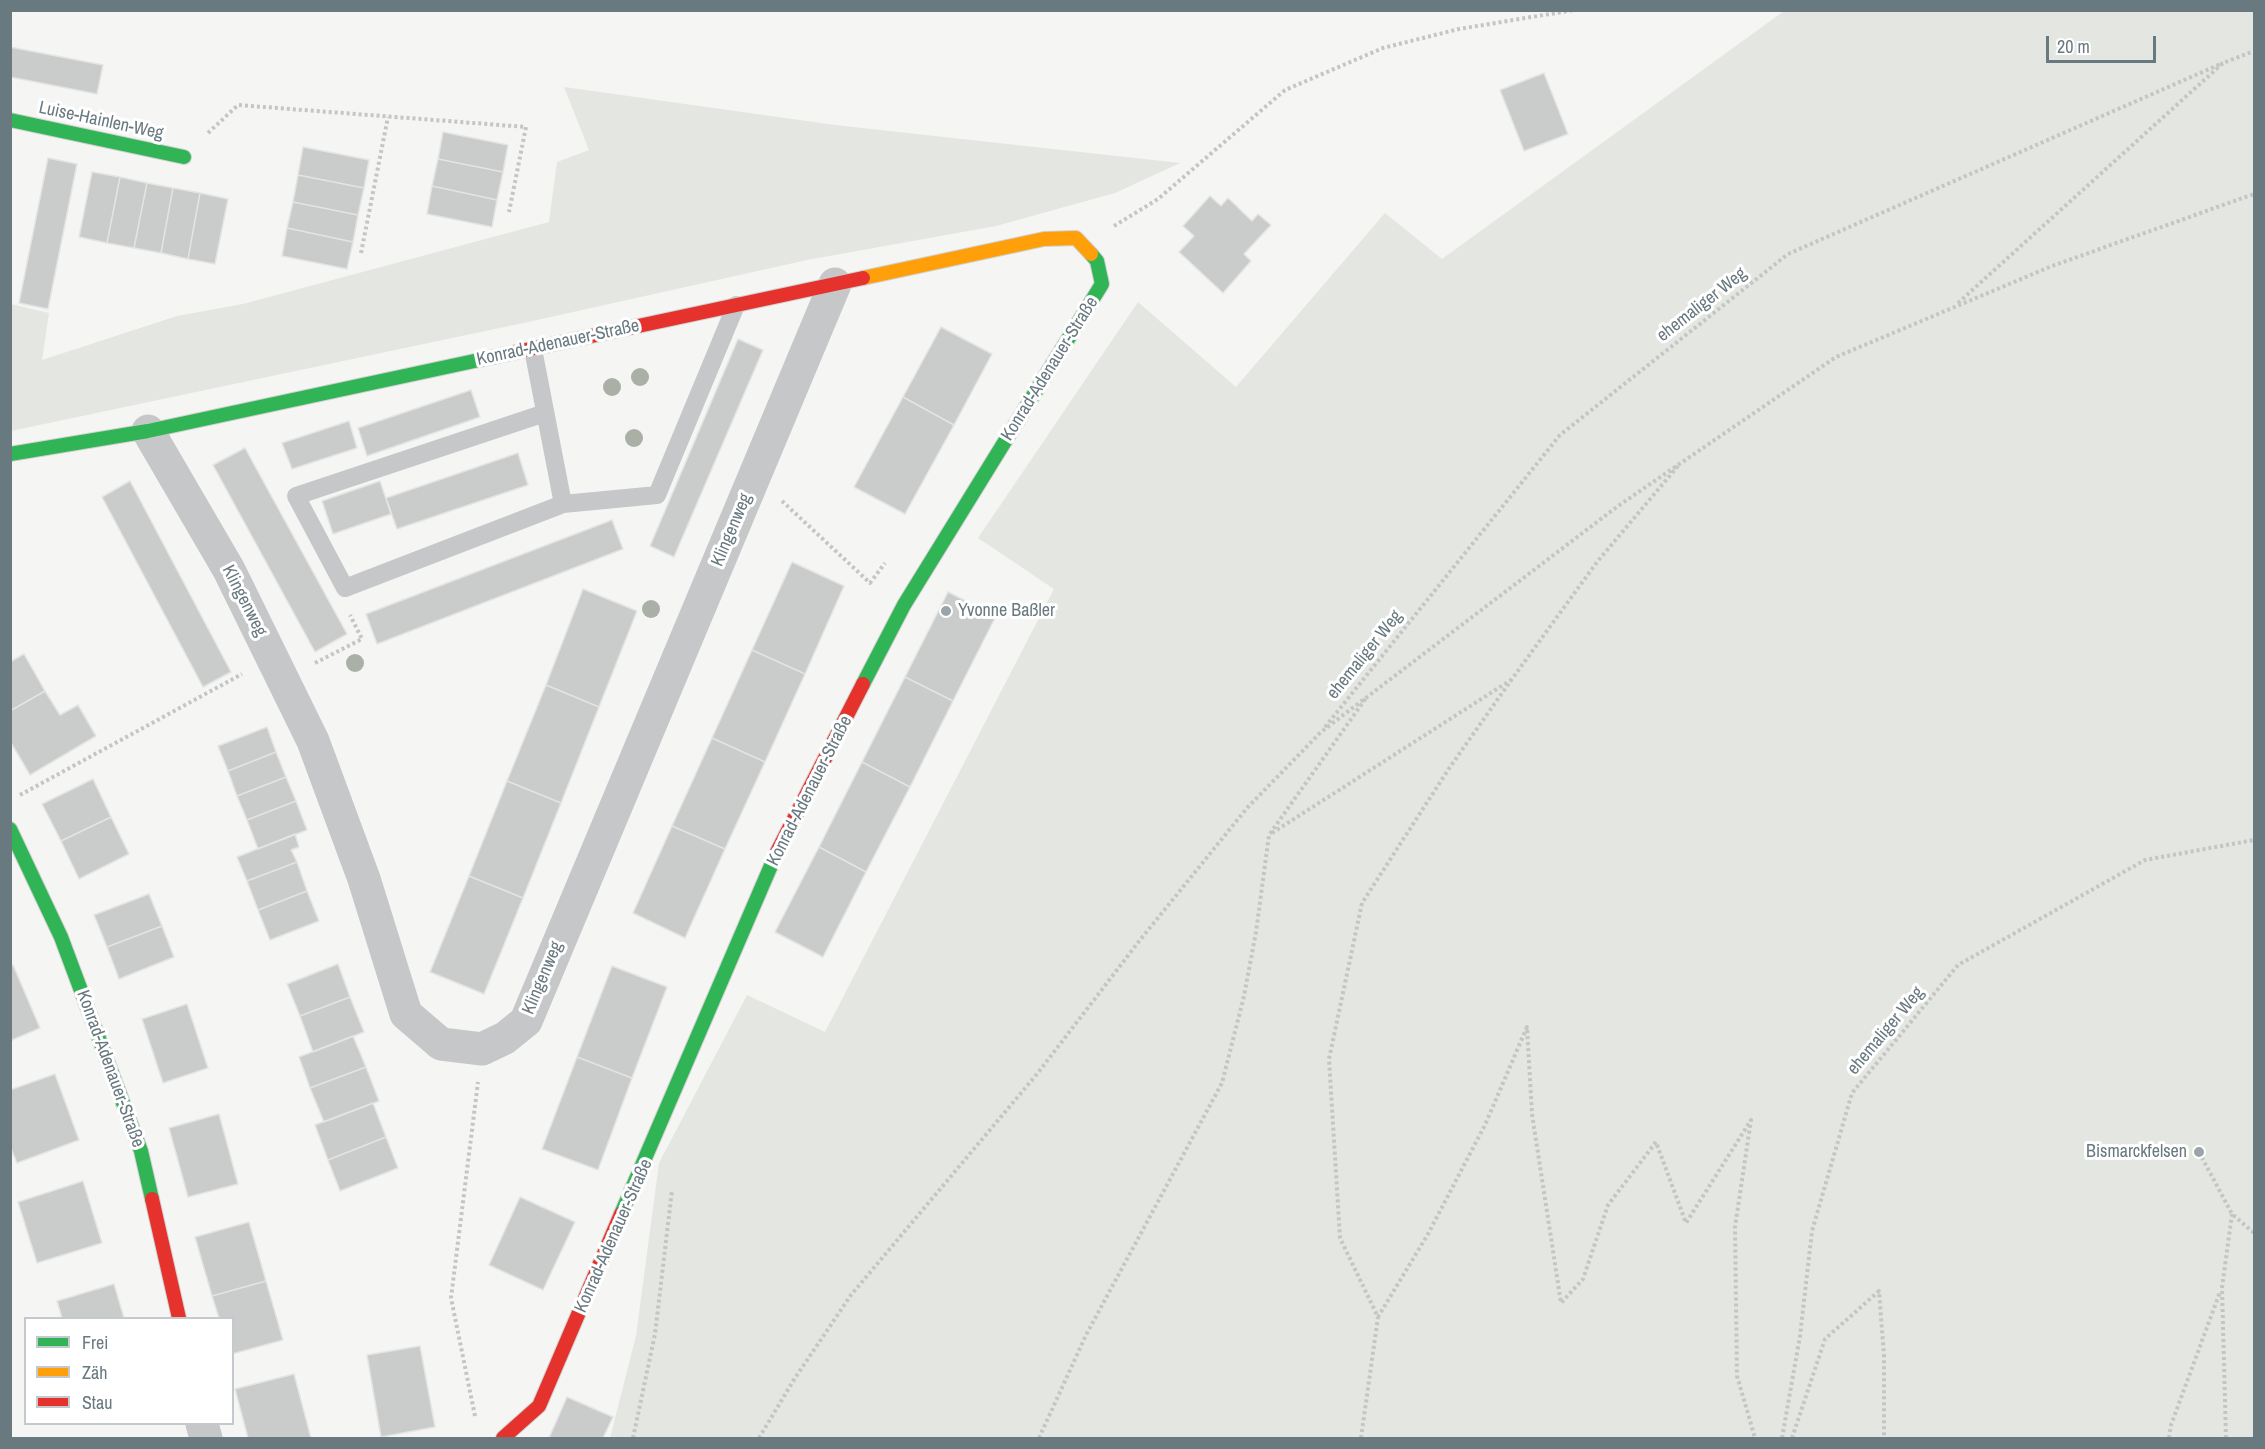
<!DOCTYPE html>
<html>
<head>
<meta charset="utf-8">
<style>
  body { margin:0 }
  #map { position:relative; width:2265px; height:1449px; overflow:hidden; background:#f5f5f4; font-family:"Archivo Narrow",sans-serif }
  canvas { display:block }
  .frame { position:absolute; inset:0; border:12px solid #697980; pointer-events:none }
  .legend { position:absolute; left:24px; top:1317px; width:210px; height:108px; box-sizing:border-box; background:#fff; border:2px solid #c3c9cc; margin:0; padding:8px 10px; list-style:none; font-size:18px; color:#697980 }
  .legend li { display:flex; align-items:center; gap:12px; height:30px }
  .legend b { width:30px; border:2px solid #c3c9cc }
  .scale { position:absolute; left:2046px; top:36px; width:110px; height:27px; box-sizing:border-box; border:3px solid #697980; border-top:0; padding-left:8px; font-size:18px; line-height:21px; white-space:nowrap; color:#697980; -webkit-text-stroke:4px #fff; paint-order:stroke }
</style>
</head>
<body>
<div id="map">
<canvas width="2265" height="1449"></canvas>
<div class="frame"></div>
<ul class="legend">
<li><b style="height:8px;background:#30b455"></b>Frei</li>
<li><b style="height:8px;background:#ff9f0a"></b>Zäh</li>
<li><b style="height:8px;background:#e5322d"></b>Stau</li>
</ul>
<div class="scale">20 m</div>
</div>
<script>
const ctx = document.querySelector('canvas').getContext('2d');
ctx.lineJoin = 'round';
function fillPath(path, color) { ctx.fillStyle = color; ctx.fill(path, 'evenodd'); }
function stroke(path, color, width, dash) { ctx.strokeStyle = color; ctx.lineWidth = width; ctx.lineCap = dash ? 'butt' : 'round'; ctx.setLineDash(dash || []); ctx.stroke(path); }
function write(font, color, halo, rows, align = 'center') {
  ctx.font = font + ' "Archivo Narrow",sans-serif'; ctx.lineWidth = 6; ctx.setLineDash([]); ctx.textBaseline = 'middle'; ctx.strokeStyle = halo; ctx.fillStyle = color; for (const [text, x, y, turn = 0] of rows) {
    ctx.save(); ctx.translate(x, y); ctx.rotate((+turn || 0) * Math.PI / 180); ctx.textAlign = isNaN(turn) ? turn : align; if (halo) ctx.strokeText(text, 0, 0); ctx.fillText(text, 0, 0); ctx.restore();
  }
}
fillPath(new Path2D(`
  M1784,11h470v1427h-1644l26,-102 23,-173 88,-168 78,37 229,-443 -76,-51 160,-236 98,85 149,-174 57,46z
  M564,87l271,38 345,38 -65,30 -119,33 -189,34 -279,62 -517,109v-127l38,9 -7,47 135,-44 66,-12 306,-82 8,-60 32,-12z`), '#e4e6e2');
const building = new Path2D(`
  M10,47l93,18 -6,29 -87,-17z
  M1544,73l24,61 -44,17 -24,-61z
  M443,132l65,13 -5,27 -65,-13z
  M303,147l66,13 -5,28 -66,-13z
  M48,158l29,6 -29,145 -29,-6z
  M438,159l65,13 -6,28 -65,-14z
  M92,172l28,5 -13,66 -28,-6z
  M298,175l66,13 -6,27 -65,-13z
  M120,177l27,6 -13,65 -27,-5z
  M147,183l26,5 -12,65 -27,-5z
  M432,186l65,14 -5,27 -65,-13z
  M173,188l27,5 -12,66 -27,-6z
  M200,193l28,6 -13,65 -27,-5z
  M1210,196l11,10 7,-8 24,23 6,-7 13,11 -27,29 7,7 -28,32 -44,-41 15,-16 -11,-10z
  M293,202l65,13 -5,27 -66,-14z
  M287,228l66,14 -6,27 -65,-13z
  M941,327l51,27 -38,71 -51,-28z
  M738,339l25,11 -89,207 -24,-11z
  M471,390l9,27 -113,39 -9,-28z
  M903,397l51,28 -49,89 -51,-27z
  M349,421l8,27 -65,21 -10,-26z
  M245,448l102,186 -32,18 -102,-187z
  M518,453l10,32 -131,44 -11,-31z
  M130,481l101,191 -28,15 -101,-190z
  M380,481l11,33 -58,20 -11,-33z
  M612,520l11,29 -246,95 -11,-30z
  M792,562l52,24 -39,88 -53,-24z
  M583,589l54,22 -38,96 -53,-22z
  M948,592l48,24 -43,85 -48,-24z
  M752,650l53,24 -40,88 -53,-24z
  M24,654l21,37 -35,20v-49z
  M905,677l48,24 -43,86 -48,-25z
  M546,685l53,22 -38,96 -54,-22z
  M45,691l15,24 18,-10 18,31 -66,39 -20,-34v-30z
  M267,727l9,25 -48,19 -10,-25z
  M712,738l53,24 -40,87 -53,-23z
  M276,752l10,25 -49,19 -9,-25z
  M862,762l48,25 -44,85 -47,-25z
  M286,777l10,24 -49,19 -10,-24z
  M93,779l18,38 -50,24 -19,-37z
  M507,781l54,22 -38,95 -54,-22z
  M296,801l11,29 -49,19 -11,-29z
  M111,817l18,37 -50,25 -18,-38z
  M672,826l53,23 -40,89 -52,-25z
  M295,834l4,13 -8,3 6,12 -50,19 -10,-24z
  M819,847l47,25 -43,85 -48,-25z
  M297,862l10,29 -49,19 -11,-29z
  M469,876l54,22 -39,96 -54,-22z
  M307,891l12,30 -49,19 -12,-30z
  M149,894l13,32 -55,21 -13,-32z
  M162,926l12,31 -55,22 -12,-32z
  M338,964l12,33 -50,19 -13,-32z
  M13,965l27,63 -30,13v-74z
  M612,966l55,21 -35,91 -55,-21z
  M350,997l14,35 -51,20 -13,-36z
  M187,1004l21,64 -45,15 -21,-64z
  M353,1036l13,31 -56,21 -11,-31z
  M577,1057l55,21 -34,92 -56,-21z
  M366,1067l13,34 -55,21 -14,-34z
  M55,1074l24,66 -62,23 -7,-17v-56z
  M373,1103l13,34 -58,23 -13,-35z
  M219,1114l19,70 -50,13 -19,-69z
  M386,1137l12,31 -58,23 -12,-31z
  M83,1181l19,62 -65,20 -19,-61z
  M520,1197l55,25 -32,68 -54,-25z
  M249,1222l17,59 -54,15 -17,-59z
  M266,1281l17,59 -51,14v-36h-13l-7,-22z
  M114,1284l10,34h-62l-5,-17z
  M420,1346l15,81 -54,10 -14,-82z
  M294,1374l17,64h-63l-13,-49z
  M567,1397l46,20 -10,21h-54z`);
fillPath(building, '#cacccc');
stroke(building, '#e4e4e4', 1.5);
const fast = new Path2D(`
  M10,120l174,37
  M10,454l138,-23 345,-74
  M863,684l41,-79 198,-321 -5,-23 -6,-7
  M10,829l51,108 80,214 11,48
  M621,1214l155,-360`);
const slow = new Path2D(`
  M863,278l181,-39 32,-1 15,16`);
const jam = new Path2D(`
  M493,357l370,-79
  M776,854l87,-170
  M152,1199l27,119
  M503,1438l36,-32 82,-192`);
stroke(fast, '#d0d1d1', 16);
stroke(slow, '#d0d1d1', 16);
stroke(jam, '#d0d1d1', 16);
stroke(new Path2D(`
  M208,133l30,-28 288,22 -17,85
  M1114,226l44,-27 127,-109 98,-42 76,-19 115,-19
  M361,253l27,-136
  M1958,303l265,-240 31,-12
  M1678,466l-81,96 -85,117 -62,88 -88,136 -33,156 11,179 38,79 50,-83 57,-109 42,-98 5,87 29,189 22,-24 25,-74 48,-63 30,81 65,-103 -16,107 2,149 18,62
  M782,501l88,82 15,-20
  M315,663l47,-24 -12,-24
  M1325,727l235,-292 228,-181 435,-191
  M20,795l222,-121
  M1272,833l239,-153
  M2199,1152l33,62 22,19
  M475,1416l-24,-118 27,-216
  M633,1438l22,-104 17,-144
  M759,1438l36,-60 56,-83 186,-221 103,-134 107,-132 74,-76 297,-226 218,-149 216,-91 202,-72
  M1039,1438l47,-103 136,-252 22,-87 12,-64 13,-97 97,-137
  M1361,1438l17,-121
  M1782,1438l18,-102 12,-105 40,-138 106,-128 187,-105 109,-20
  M1792,1438l33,-99 54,-48 5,65v82
  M2169,1438l2,-13 49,-133
  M2226,1438l-4,-150 10,-74`), '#c4c5c5', 4, [3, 3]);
stroke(new Path2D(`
  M533,349l30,155
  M545,413l-249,83 49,92 218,-84 94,-9 79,-190`), '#c5c7c8', 18);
stroke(new Path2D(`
  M148,431l81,139 84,171 51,138 42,135 35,30 41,5 23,-11 21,-17 309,-737
  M202,1424l4,14`), '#c5c7c8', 33);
stroke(fast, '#30b455', 14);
stroke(slow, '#ff9f0a', 14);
stroke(jam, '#e5322d', 14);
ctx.fillStyle = '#aab0a6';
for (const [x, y] of [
  [640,377],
  [612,387],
  [634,438],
  [651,609],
  [355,663]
]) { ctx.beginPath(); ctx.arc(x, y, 9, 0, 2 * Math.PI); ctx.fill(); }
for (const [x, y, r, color] of [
  [946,611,6,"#9aa4a9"],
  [2199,1152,6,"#9aa4a9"]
]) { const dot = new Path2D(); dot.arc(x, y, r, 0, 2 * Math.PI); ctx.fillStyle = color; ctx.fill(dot); stroke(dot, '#fff', 2); }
write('18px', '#697980', '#fff', [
  ["Luise-Hainlen-Weg",101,121,12],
  ["ehemaliger Weg",1702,305,-38],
  ["Konrad-Adenauer-Straße",558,343,-12],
  ["Konrad-Adenauer-Straße",1050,369,-58],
  ["Klingenweg",732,530,-67],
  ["Klingenweg",244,601,63],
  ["ehemaliger Weg",1365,655,-51],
  ["Konrad-Adenauer-Straße",810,791,-63],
  ["Klingenweg",543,978,-67],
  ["ehemaliger Weg",1886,1031,-50],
  ["Konrad-Adenauer-Straße",110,1069,70],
  ["Konrad-Adenauer-Straße",614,1236,-66]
]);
write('18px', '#697980', '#fff', [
  ["Yvonne Baßler",958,611],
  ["Bismarckfelsen",2187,1152,"right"]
], 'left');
</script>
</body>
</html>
